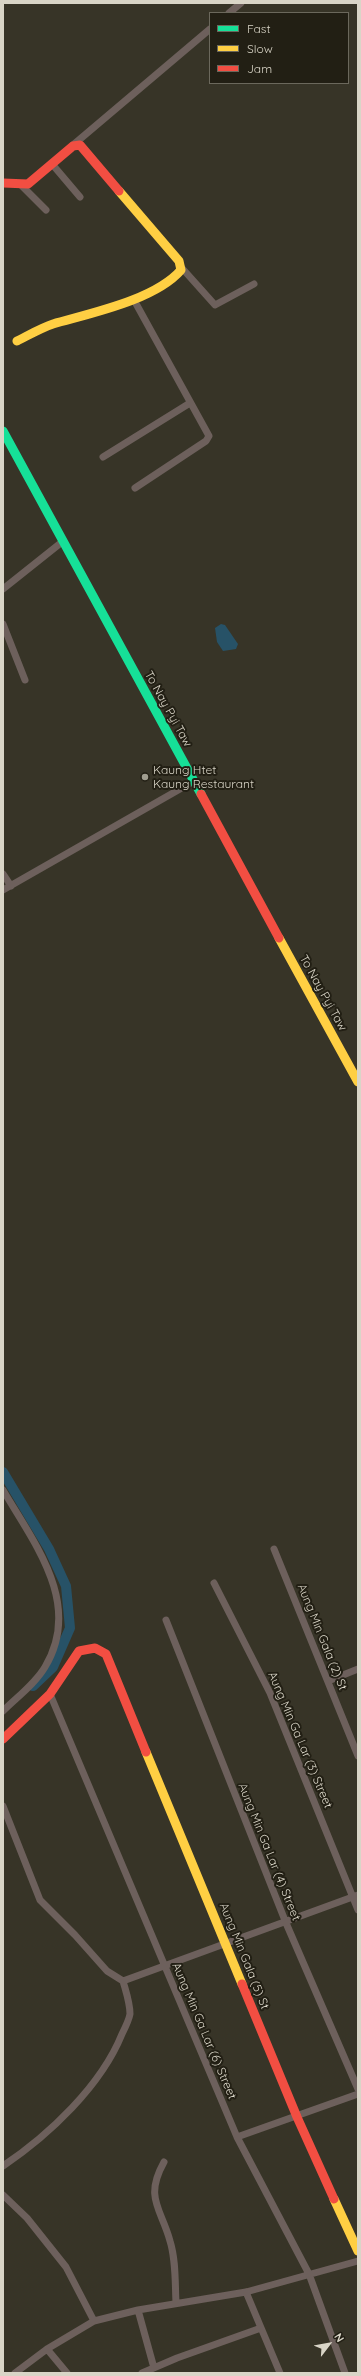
<!DOCTYPE html>
<html>
<head>
<meta charset="utf-8">
<style>
  body { margin:0 }
  #map { position:relative; width:361px; height:2376px; overflow:hidden; background:#373427; font-family:Quicksand,sans-serif }
  canvas { display:block }
  .frame { position:absolute; inset:0; border:4px solid #d9d5c7; pointer-events:none }
  .legend { position:absolute; left:209px; top:12px; width:140px; height:72px; box-sizing:border-box; background:#221f14; border:1px solid #6b685c; margin:0; padding:5px 7px; list-style:none; font-size:12px; color:#d9d5c7 }
  .legend li { display:flex; align-items:center; gap:8px; height:20px }
  .legend b { width:20px; border:1px solid #6b685c }
  .north { position:absolute; left:309px; top:2324px; width:40px; height:40px; -webkit-text-stroke:3px #221f14; paint-order:stroke; rotate:58deg; font-size:11px; font-weight:700; line-height:16px; text-align:center; color:#d9d5c7 }
  .north::after { content:''; display:block; margin:auto; width:14px; height:18px; background:#d9d5c7; clip-path:polygon(50% 0,100% 100%,50% 72%,0 100%) }
</style>
</head>
<body>
<div id="map">
<canvas width="361" height="2376"></canvas>
<div class="frame"></div>
<ul class="legend">
<li><b style="height:5px;background:#16e098"></b>Fast</li>
<li><b style="height:5px;background:#ffcf43"></b>Slow</li>
<li><b style="height:5px;background:#f24e42"></b>Jam</li>
</ul>
<div class="north">N</div>
</div>
<script>
const ctx = document.querySelector('canvas').getContext('2d');
ctx.lineJoin = 'round';
function fillPath(path, color) { ctx.fillStyle = color; ctx.fill(path, 'evenodd'); }
function stroke(path, color, width, dash) { ctx.strokeStyle = color; ctx.lineWidth = width; ctx.lineCap = dash ? 'butt' : 'round'; ctx.setLineDash(dash || []); ctx.stroke(path); }
function write(font, color, halo, rows, align = 'center') {
  ctx.font = font + ' Quicksand,sans-serif'; ctx.lineWidth = 4; ctx.setLineDash([]); ctx.textBaseline = 'middle'; ctx.strokeStyle = halo; ctx.fillStyle = color; for (const [text, x, y, turn = 0] of rows) {
    ctx.save(); ctx.translate(x, y); ctx.rotate((+turn || 0) * Math.PI / 180); ctx.textAlign = isNaN(turn) ? turn : align; if (halo) ctx.strokeText(text, 0, 0); ctx.fillText(text, 0, 0); ctx.restore();
  }
}
fillPath(new Path2D(`
  M221,624l4,1 13,19 -2,5 -13,2 -6,-9 -2,-14z`), '#275267');
stroke(new Path2D(`
  M3,1472l46,77 17,37 4,42 -17,39 -20,19`), '#275267', 10);
stroke(new Path2D(`
  M229,13l12,-10
  M73,145l137,-116
  M52,164l28,33
  M21,185l25,25
  M181,267l34,38 39,-21
  M134,300l75,136 -3,5 -71,47
  M103,457l87,-54
  M3,589l59,-47
  M3,624l22,56
  M3,874l8,12
  M3,890l191,-109
  M3,1490c31,53 80,114 42,177 -10,17 -28,30 -42,44
  M274,1549l84,207
  M214,1583l56,110 88,217
  M166,1620l120,303 72,166
  M328,1681l30,-12
  M50,1694l187,443 72,137 36,99
  M3,1806l37,94 35,35 32,36 16,10 235,-86
  M237,2137l121,-43
  M164,2162c-20,36 -3,46 6,79 6,19 5,42 6,62
  M3,2166c46,-31 98,-80 119,-132 3,-6 7,-14 8,-20 0,-11 -4,-22 -7,-33
  M3,2195l24,23 39,49 28,54
  M246,2292l34,81
  M138,2310l16,58
  M47,2349l20,24
  M15,2373l32,-24 47,-28 44,-11 108,-18 112,-31
  M142,2373l35,-15 84,-30`), '#6d605c', 7);
stroke(new Path2D(`
  M3,431l198,363`), '#16e098', 9);
stroke(new Path2D(`
  M17,341c12,-6 24,-13 36,-17 38,-11 102,-24 128,-54l-2,-9 -60,-70
  M279,938l79,144
  M146,1752l96,232
  M334,2199l24,52`), '#ffcf43', 9);
stroke(new Path2D(`
  M3,183l25,1 45,-38 7,-1 39,46
  M201,794l78,144
  M3,1739l47,-45 29,-43 16,-3 11,6 40,98
  M242,1984l55,133 37,82`), '#f24e42', 9);
for (const [x, y, r, color] of [
  [145,777,4,"#a09d8f"]
]) { const dot = new Path2D(); dot.arc(x, y, r, 0, 2 * Math.PI); ctx.fillStyle = color; ctx.fill(dot); stroke(dot, '#221f14', 1.5); }
write('12px', '#d9d5c7', '#221f14', [
  ["To Nay Pyi Taw",168,709,61],
  ["To Nay Pyi Taw",323,993,61],
  ["Aung Min Gala (2) St",322,1637,68],
  ["Aung Min Ga Lar (3) Street",300,1740,67],
  ["Aung Min Ga Lar (4) Street",269,1852,68],
  ["Aung Min Gala (5) St",244,1956,68],
  ["Aung Min Ga Lar (6) Street",204,2031,67]
]);
write('12px', '#d9d5c7', '#221f14', [
  ["Kaung Htet",153,770],
  ["Kaung Restaurant",153,784]
], 'left');
</script>
</body>
</html>
